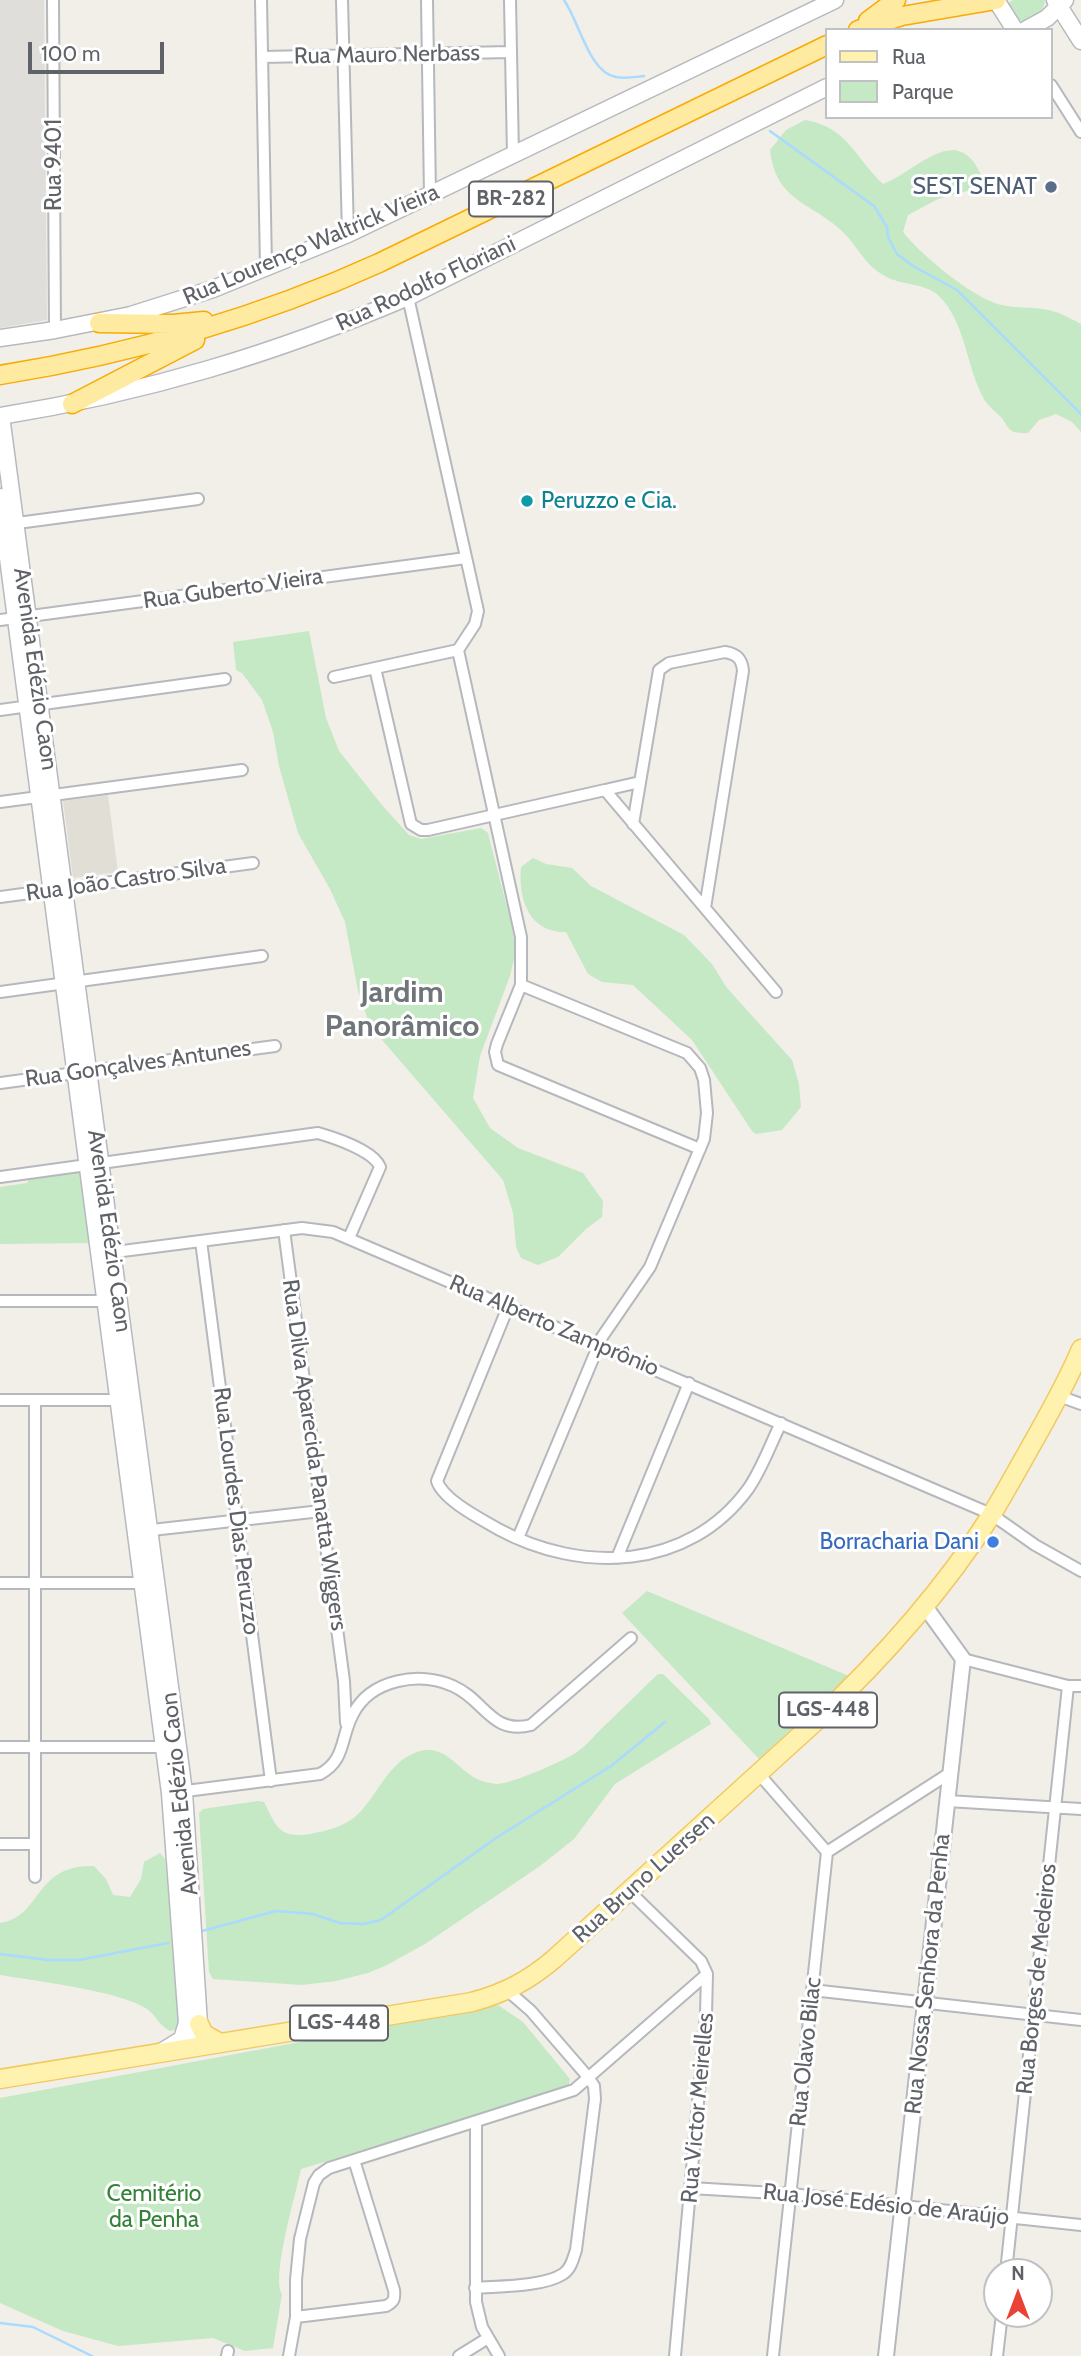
<!DOCTYPE html>
<html>
<head>
<meta charset="utf-8">
<style>
  body { margin:0 }
  #map { position:relative; width:1081px; height:2356px; overflow:hidden; background:#f1efe8; font-family:Cabin,sans-serif }
  canvas { display:block }
  .legend { position:absolute; left:825px; top:28px; width:228px; height:91px; box-sizing:border-box; background:#fff; border:2px solid #bfc1c3; margin:0; padding:9px 12px; list-style:none; font-size:21px; color:#5f6368 }
  .legend li { display:flex; align-items:center; gap:14px; height:35px }
  .legend b { width:35px; border:2px solid #bfc1c3 }
  .north { position:absolute; left:983px; top:2258px; width:70px; height:70px; box-sizing:border-box; background:#fff; border:2px solid #bfc1c3; border-radius:50%; rotate:0deg; font-size:19px; font-weight:700; line-height:28px; text-align:center; color:#5f6368 }
  .north::after { content:''; display:block; margin:auto; width:24px; height:32px; background:#ea4335; clip-path:polygon(50% 0,100% 100%,50% 72%,0 100%) }
  .scale { position:absolute; left:28px; top:42px; width:136px; height:32px; box-sizing:border-box; border:4px solid #5f6368; border-top:0; padding-left:9px; font-size:21px; line-height:24px; white-space:nowrap; color:#5f6368; -webkit-text-stroke:5px #fff; paint-order:stroke }
</style>
</head>
<body>
<div id="map">
<canvas width="1081" height="2356"></canvas>
<ul class="legend">
<li><b style="height:9px;background:#fff2af"></b>Rua</li>
<li><b style="height:19px;background:#c5e8c5"></b>Parque</li>
</ul>
<div class="north">N</div>
<div class="scale">100 m</div>
</div>
<script>
const ctx = document.querySelector('canvas').getContext('2d');
ctx.lineJoin = 'round';
function fillPath(path, color) { ctx.fillStyle = color; ctx.fill(path, 'evenodd'); }
function stroke(path, color, width, dash) { ctx.strokeStyle = color; ctx.lineWidth = width; ctx.lineCap = dash ? 'butt' : 'round'; ctx.setLineDash(dash || []); ctx.stroke(path); }
function write(font, color, halo, rows, align = 'center') {
  ctx.font = font + ' Cabin,sans-serif'; ctx.lineWidth = 6; ctx.setLineDash([]); ctx.textBaseline = 'middle'; ctx.strokeStyle = halo; ctx.fillStyle = color; for (const [text, x, y, turn = 0] of rows) {
    ctx.save(); ctx.translate(x, y); ctx.rotate((+turn || 0) * Math.PI / 180); ctx.textAlign = isNaN(turn) ? turn : align; if (halo) ctx.strokeText(text, 0, 0); ctx.fillText(text, 0, 0); ctx.restore();
  }
}
fillPath(new Path2D(`
  M0,0h44l3,320 -47,8z`), '#e0deda');
fillPath(new Path2D(`
  M108,795l10,77 -45,6 -10,-77z`), '#e1ded6');
fillPath(new Path2D(`
  M1013,0h32c-1,11 -10,24 -23,21 -6,-2 -11,-12 -14,-18z
  M805,120c43,7 50,38 78,64 35,-13 75,-66 100,-5l-12,11 -33,9 -30,16 -5,17c17,22 72,68 99,73 18,4 37,1 54,7 9,3 17,8 25,12v108l-9,-10 -16,-8 -17,6 -11,13c-5,0 -12,0 -16,-2 -4,-2 -7,-9 -10,-13 -6,-6 -14,-12 -18,-19 -18,-32 -18,-76 -45,-103 -15,-14 -37,-10 -54,-20 -21,-12 -25,-26 -40,-42 -31,-32 -69,-30 -75,-84l16,-20z
  M309,631l17,87 13,33 43,54 27,30 12,4 60,-11 7,5 23,90 5,28 -6,25 -30,80 -7,42 17,30 28,20 65,25 20,28 -1,16 -16,12 -28,28 -20,8 -17,-7 -5,-11 -3,-34 -10,-33 -133,-154 -12,-35 -13,-69 -15,-33 -32,-56 -19,-67 -6,-34 -11,-32 -20,-27 -6,-3 -3,-28z
  M533,858l13,6 26,4 19,18 93,49 28,29 15,24 65,72 7,24 2,23 -19,23 -26,4 -4,-3 -60,-91 -59,-55 -31,-3 -14,-8 -22,-42c-37,1 -48,-33 -45,-65z
  M85,1171l9,72 -94,1v-57l27,-4 3,-5z
  M647,1591l202,85 -90,83 -137,-146z
  M658,1674h5l46,45 2,5 -96,60 -41,55 -34,27 -115,78 -40,22 -17,7 -32,8 -34,4 -89,-6 -4,-7 -10,-159 4,-4 55,-8 6,1c12,23 14,37 46,32 16,-3 32,-7 45,-17 22,-19 32,-55 62,-65 30,-10 41,21 65,29 4,1 12,3 16,3 15,-1 66,-23 79,-32 9,-6 16,-15 23,-22 20,-19 39,-38 58,-56z
  M160,1853l5,6 14,153 -2,17 -7,2c-13,-7 -13,-15 -23,-22 -26,-18 -112,-28 -147,-34v-52c42,-6 34,-59 94,-57l12,13 7,16 17,2 11,-18 3,-17z
  M498,2005l25,17 47,57 -2,8 -267,82c-5,24 -30,109 -19,125l-9,54 -28,3 -32,-13 -95,8 -55,-15 -63,-28v-205z`), '#c5e8c5');
stroke(new Path2D(`
  M564,0c15,21 25,73 52,77 9,2 19,0 28,-1
  M770,131l104,75 13,21 1,10 9,17 16,12 44,24 124,124
  M202,1931l74,-20 37,3 27,9 24,1 17,-4 115,-82 115,-72 54,-44
  M0,1954l48,6h31l89,-17
  M0,2323l33,4 59,29`), '#aadaff', 2.5);
const minor = new Path2D(`
  M53,0l2,330
  M261,0l5,267
  M342,0l6,234
  M427,0l3,195
  M510,0l3,155
  M262,57l249,-5
  M1051,85l30,47
  M408,297l70,314 -3,13 -17,26
  M10,524l188,-25
  M0,620l466,-62
  M458,650l63,287v48l-24,59 -2,8 3,13 202,84
  M375,668l36,156 10,6h7l177,-40 171,202
  M334,677l124,-27
  M0,710l225,-31
  M605,790l35,-8
  M0,802l242,-32
  M633,824l26,-154 10,-7 56,-11c12,2 17,7 18,19l-38,237
  M0,897l253,-34
  M0,992l262,-36
  M0,1083l275,-37
  M0,1177l318,-44c17,5 56,18 62,34l-31,71
  M284,1230l60,451 2,42
  M201,1241l70,540
  M107,1253l195,-25 31,4 658,282 44,31 46,26
  M0,1301h106
  M508,1307l-71,174c6,19 44,38 61,48 83,45 190,42 250,-40 14,-20 22,-44 33,-66
  M1059,1396l22,8
  M0,1400h119
  M143,1531l178,-20
  M518,1538l84,-201 48,-70 54,-128 3,-26 -3,-33 -4,-12 -13,-15 -166,-68
  M617,1558l72,-175
  M0,1583h143
  M963,1659l105,27h13
  M0,1747h164
  M759,1774l68,78 -54,504
  M178,1792l142,-18c26,-14 20,-36 33,-60 18,-35 67,-43 100,-28 32,14 38,49 78,39l100,-87
  M947,1801l134,8
  M0,1844h35
  M827,1852l123,-79
  M35,1877v-477
  M629,1891l72,70 6,13 -1,40 -31,342
  M812,1990l269,30
  M476,2122v180l6,25 17,29
  M691,2188l100,6 290,31
  M1006,2272l62,-586
  M475,2288c23,-2 68,-1 88,-14 8,-5 10,-15 13,-24l19,-151 -1,-13 -6,-9 -57,-66 -23,-20
  M296,2317l90,-11c8,-4 9,-7 8,-16l-40,-130
  M227,2356l1,-5
  M289,2356l7,-39v-37l4,-41 14,-56 5,-8 10,-7 245,-78 133,-116
  M459,2356l29,-18
  M997,2356l5,-42`);
const tertiary = new Path2D(`
  M886,2356l77,-697 -39,-54`);
const secondary = new Path2D(`
  M996,0l19,30
  M1055,0l26,41
  M1025,30l22,-12 18,-18
  M0,338l55,-8 76,-15 82,-26 135,-55 487,-234
  M0,416c145,-23 274,-62 408,-119l419,-210
  M1,416l183,1376 15,232 -1,12
  M0,497l170,1296 17,230 -5,16 -21,13`);
const primary = new Path2D(`
  M199,2024l5,10 16,9
  M0,2079l472,-77c33,-9 56,-21 82,-43l261,-237c64,-60 129,-133 177,-208 12,-20 23,-40 35,-61 19,-34 39,-68 54,-104`);
const trunk = new Path2D(`
  M868,21l28,-21
  M858,30l44,-14 94,-16
  M99,323l74,1 31,-3
  M0,375c131,-21 258,-57 379,-112l448,-218
  M72,404l123,-64`);
stroke(minor, '#b5b8bc', 14);
stroke(tertiary, '#b5b8bc', 18);
stroke(secondary, '#b6babf', 19);
stroke(primary, '#f2c960', 21);
stroke(trunk, '#f9ab00', 21);
stroke(minor, '#fff', 10);
stroke(tertiary, '#fff', 14);
stroke(secondary, '#fff', 16);
stroke(primary, '#fff2af', 18);
stroke(trunk, '#feeaa1', 18);
for (const [x, y, r, color] of [
  [1051,187,7,"#5c6f8a"],
  [527,501,7,"#0f9aa8"],
  [993,1542,7,"#3f7fe0"]
]) { const dot = new Path2D(); dot.arc(x, y, r, 0, 2 * Math.PI); ctx.fillStyle = color; ctx.fill(dot); stroke(dot, '#fff', 2.5); }
for (const [x, y, w] of [
  [511,199,84],
  [828,1710,98],
  [339,2023,98]
]) { const box = new Path2D(); box.roundRect(x - w / 2, y - 17.5, w, 35, 5); ctx.fillStyle = '#fff'; ctx.fill(box); stroke(box, '#5f6368', 2); }
write('bold 21px', '#5f6368', null, [
  ["BR-282",511,199],
  ["LGS-448",828,1710],
  ["LGS-448",339,2023]
]);
write('23px', '#5f6368', '#fff', [
  ["Rua Mauro Nerbass",387,55,-1],
  ["Rua 9401",54,165,-90],
  ["Rua Lourenço Waltrick Vieira",311,245,-23],
  ["Rua Rodolfo Floriani",426,284,-25],
  ["Rua Guberto Vieira",233,589,-8],
  ["Avenida Edézio Caon",35,669,82],
  ["Rua João Castro Silva",126,880,-8],
  ["Rua Gonçalves Antunes",138,1064,-8],
  ["Avenida Edézio Caon",109,1231,82],
  ["Rua Alberto Zamprônio",554,1326,23],
  ["Rua Dilva Aparecida Panatta Wiggers",314,1455,82],
  ["Rua Lourdes Dias Peruzzo",236,1511,83],
  ["Avenida Edézio Caon",180,1794,-96],
  ["Rua Bruno Luersen",644,1878,-42],
  ["Rua Nossa Senhora da Penha",928,1974,-84],
  ["Rua Borges de Medeiros",1037,1979,-84],
  ["Rua Olavo Bilac",806,2052,-84],
  ["Rua Victor Meirelles",698,2108,-85],
  ["Rua José Edésio de Araújo",886,2205,6]
]);
write('23px', '#4e5e75', '#fff', [
  ["SEST SENAT",1037,187]
], 'right');
write('23px', '#0d838f', '#fff', [
  ["Peruzzo e Cia.",541,501]
], 'left');
write('23px', '#366cbe', '#fff', [
  ["Borracharia Dani",979,1542]
], 'right');
write('23px', '#348238', '#fff', [
  ["Cemitério",154,2194],
  ["da Penha",154,2220]
]);
write('bold 30px', '#70757a', '#fff', [
  ["Jardim",402,993],
  ["Panorâmico",402,1027]
]);
</script>
</body>
</html>
